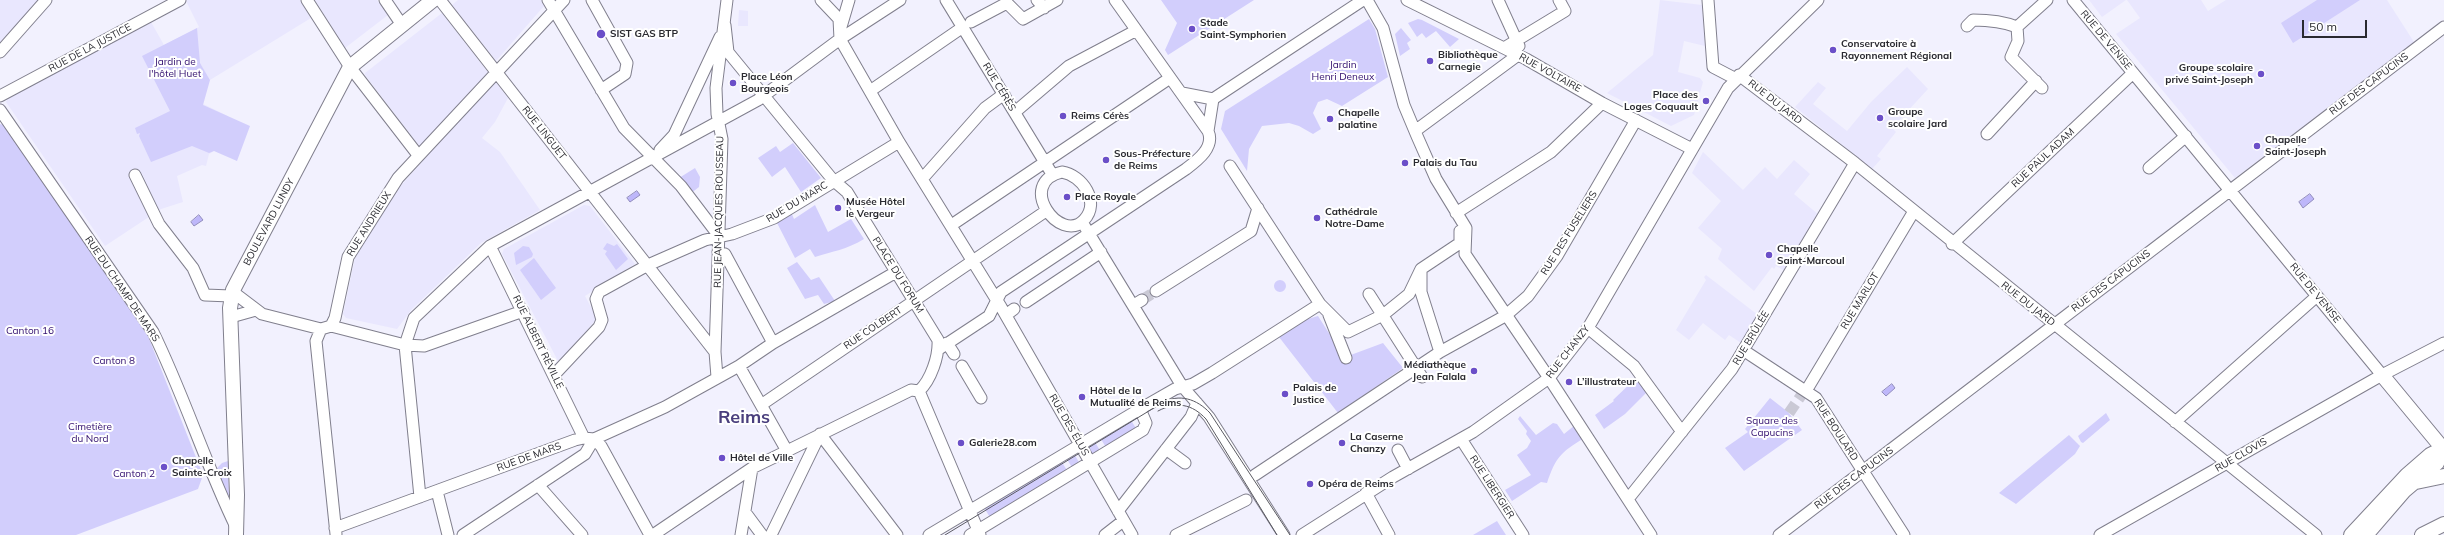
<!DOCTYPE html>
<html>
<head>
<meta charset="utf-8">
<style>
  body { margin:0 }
  #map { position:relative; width:2444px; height:535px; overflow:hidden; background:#f2f1fe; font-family:Mulish,sans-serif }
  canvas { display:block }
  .scale { position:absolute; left:2302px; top:20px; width:65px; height:18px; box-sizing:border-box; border:2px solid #2a2a30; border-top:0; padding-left:5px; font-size:12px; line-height:14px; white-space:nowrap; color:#2a2a30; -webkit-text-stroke:3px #fff; paint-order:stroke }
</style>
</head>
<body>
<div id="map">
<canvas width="2444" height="535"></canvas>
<div class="scale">50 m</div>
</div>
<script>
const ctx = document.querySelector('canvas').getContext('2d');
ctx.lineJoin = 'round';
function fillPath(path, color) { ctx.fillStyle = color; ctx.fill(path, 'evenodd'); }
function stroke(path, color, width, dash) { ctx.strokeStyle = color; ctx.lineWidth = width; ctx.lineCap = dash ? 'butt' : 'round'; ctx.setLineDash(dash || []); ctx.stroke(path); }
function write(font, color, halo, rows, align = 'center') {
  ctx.font = font + ' Mulish,sans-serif'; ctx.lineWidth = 4; ctx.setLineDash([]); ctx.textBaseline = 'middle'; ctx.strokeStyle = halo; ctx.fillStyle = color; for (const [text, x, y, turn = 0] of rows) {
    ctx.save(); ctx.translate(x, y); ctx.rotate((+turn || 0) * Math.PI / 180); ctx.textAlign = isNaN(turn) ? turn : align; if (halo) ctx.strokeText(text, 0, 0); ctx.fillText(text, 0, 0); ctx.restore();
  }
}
fillPath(new Path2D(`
  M0,0h38l-38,43z
  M188,0h112l11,18 -101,62 -9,-15 2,39 25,12 -14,35 -5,3 -3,12 -4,-1 -25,11 6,26 -22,7 -56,37 -99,-144 1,-3 144,-77 13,23 35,-18 -13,-26z
  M315,0h62l11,15 -43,33z
  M458,0h83l3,6 -48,55 -44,-56z
  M1660,0l42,5 3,41 -21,-5 -6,31 22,6 3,4 -9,33 -23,11 -64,-33 46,-38z
  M2089,0h37l-24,17z
  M2127,0h74l7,11 18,-11h161l27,42 -179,136 -119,-144 24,-16z
  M739,10l9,1v15h-10z
  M442,13l66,85 -13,24 -13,16 18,14 40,58 -59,33 -69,66 -15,20 -51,-11 -3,-4 12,-56 43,-69 29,-33 -62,-81v-2z
  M1907,67l21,22 -36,39 4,4 -19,24 4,3 -9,10 -77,-62 23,-25 8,6 -13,16 34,27 24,-29z
  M1703,152l40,38 22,-23 12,12 17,-19 16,14 -16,20 25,21 -34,56 -9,-5 -2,3 -2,-2 -18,24 -36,-32 4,-10 -24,-21 23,-27 -29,-28z
  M584,205l6,1 45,58 -50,32 12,22 -34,43h-5l-56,-107 2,-5z
  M1706,275l52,40 -17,28 -12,-8 -4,5 -22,-17 -14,17 -13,-10 30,-50 -2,-3z`), '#e9e7fe');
fillPath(new Path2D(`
  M1161,0h93l-86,55 -3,-5 12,-27z
  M2317,0h43l-67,43 -12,-20z
  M1369,19l6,10 13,48 -46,29 -15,-7 -9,3 -5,11 8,16 -8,5 -14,-8 -10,-3 -27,3 -13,23 -2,22 -26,-42 4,-18z
  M1418,19l4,1 37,19 -9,8 -14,-16 -10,7 -4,-5 -5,4 -9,-14z
  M197,28l3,35 10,17 -7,25 47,21 -13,35 -23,-10 -5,2 -17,-7 -41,16 -12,-26 1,-3 -3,1 -2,-6 35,-17 -28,-55z
  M1401,28l10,12 -4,3 3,6 -10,7 -5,-22z
  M0,124l4,1 144,211 55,139 -5,14 -122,46h-76z
  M793,143l28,35 -20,14 -16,-25 -13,10 -14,-19 18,-12 4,6z
  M695,168l5,9 -1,10 -9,7 -11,-16z
  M815,205l13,27 23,-13 13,20c-18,11 -31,12 -49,18l-5,-8 -15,9 -19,-37 15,-9 3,7z
  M607,243l7,3 3,-2 11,15 -12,11 -11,-16 2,-3 -4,-2z
  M523,246l6,1 4,7 -1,3 -16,8 -2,-12z
  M534,258l22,30 -15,12 -21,-30z
  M797,262l14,18 8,-3 16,24 -11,3 -6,-9 -13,4 -18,-31z
  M1274 286a6 6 0 1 1 12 0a6 6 0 1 1-12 0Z
  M1318,316l16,25 14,15 35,-13 20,25 -65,45 -59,-76 13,-11 -1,-2z
  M1637,377l11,14 -23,23 -21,15 -9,-14 19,-14 -1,-1z
  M1770,398l18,14 14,18 -58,41 -19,-23 23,-16 -3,-3z
  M2106,413l4,7 -27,23 -2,-1 -3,-6z
  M1520,416l16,19 17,-12 4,1 7,10 11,-9 9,13c-24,15 -28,19 -37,45l-6,-1 -29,19 -7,-11 26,-15 -14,-20 10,-7 4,-7 -5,-7 1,-3 -9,-12z
  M1129,417l8,13 -30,19 -8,-13z
  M2069,435l11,11 -5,8 -59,50 -17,-11z
  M1093,439l8,13 -10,5 -8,-12z
  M1073,452l7,12 -7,5 -8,-13z
  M1060,459l8,13 -77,47 -8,-13z
  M228,461l1,34 -2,1 -10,-28 5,-5z
  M1497,521l9,14h-33z`), '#d2cefc');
const water = new Path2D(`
  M637,191l3,4 -10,7 -3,-4z
  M2310,194l4,5 -11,9 -4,-6z
  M199,215l4,5 -9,6 -3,-4z
  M1892,384l3,4 -9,8 -4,-4z`);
fillPath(water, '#beb7fa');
stroke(water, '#928dbd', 1);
stroke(new Path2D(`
  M1142,300l14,-9
  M1789,413l16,-23`), '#cac9d5', 11, [11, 5.5]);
const minor = new Path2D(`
  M307,0l43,67 68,88
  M385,0l17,25
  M440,0l275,352
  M548,0l76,128 57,58 38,50
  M592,0l35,63 -2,11 -24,16
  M821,0l18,19 1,20 59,103 102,165 131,228
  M946,0l106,174
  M1037,0l7,8
  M1367,0l16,28 21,77 13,31 19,43 30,49 -1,26 84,124 102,157
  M1407,0l119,59 76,44 90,46
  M1498,0l21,46
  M1708,0l5,67 23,12
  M2073,0l309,375
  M971,22l36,-19 16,16 34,-19
  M725,25l3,27 105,128 14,12 91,148c1,16 -7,40 -19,51
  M1967,26l6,-6c16,0 29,1 44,7l1,14 -7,16 31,31
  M841,27l8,-27
  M2017,27l30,-27
  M1504,48l61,-37 -6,-11
  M0,52l46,-52
  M1739,75l116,88 461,372
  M870,91l93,-64
  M1182,93l31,6
  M0,96l180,-96
  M1213,99l150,-99
  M0,110l153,222c31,63 52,131 83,195
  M1015,112l54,-46 66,-35
  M1208,131l5,-32
  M1415,131l103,-76
  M1987,134l49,-53
  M660,150l14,-15 46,-98
  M1230,166l90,138 28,28 35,-17 26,-21 12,-25 39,-26v-12
  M2149,168l37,-32
  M1062,172c20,3 39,30 22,48 -24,25 -69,-37 -22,-48z
  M135,175l24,49 34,44 12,27 26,1
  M922,179l63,-71 19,-14
  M1456,213l95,-61 51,-49
  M956,222l214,-144
  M1082,222l100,164 27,31 75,118
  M1952,244l181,-171
  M490,246l94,192
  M718,252l7,2 48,89
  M1156,291l95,-60 7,-23
  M233,292l29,22 59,15
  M1369,294l53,83
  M1026,302l75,-50
  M1134,305l8,-5
  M1006,315l8,-6
  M1329,315l17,43
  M231,317l25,-7
  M331,326l74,19 19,1 99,-35
  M1588,328l46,38 48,66
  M947,343l7,11
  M939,349l50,-33 12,-24 185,-123c12,-9 29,-22 22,-38l-93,-131
  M1743,350l73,48 88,137
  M1440,352l65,-36 23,-20 29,-40 79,-136
  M739,366l34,-23 123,-71
  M962,366l19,32
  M554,375l45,-48 3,-7 -6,-21 3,-7 49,-27 57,-25 27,-6 42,-16 125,-76
  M717,377l-2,-25 7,-213 -5,-25 -1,-26 11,-88
  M919,391l61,144
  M1806,391l108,-180
  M761,405l285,-194
  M2175,422l142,-126
  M820,434l77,101
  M1461,439l62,96
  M1166,449l19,14
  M1398,450l10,19
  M787,451l124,-61 8,1
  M1255,475l185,-123 -19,-60v-20
  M538,485l44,50
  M437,491l11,44
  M1366,493l23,42
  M420,497l-15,-152 9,-27 76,-72 268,-146 82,-61 60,-39
  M1628,499l104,-130 123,-206
  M1118,511l73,-94 6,-14
  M745,512l17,23
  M335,528l240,-88 9,-2 10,1 71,-32 74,-41 48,85 -35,17 -99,67
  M336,534l-20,-193 5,-12 10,-3 4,-8 13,-61 50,-79 166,-178
  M463,535l122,-81 9,-15 7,7 49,89
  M741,535l11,-67
  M771,535l49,-101
  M929,535l211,-126 35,-20 18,-5 19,-11 108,-69
  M970,535l173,-105 3,-7 -6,-14
  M1105,535l18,-14
  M1176,535l70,-35
  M1302,535l91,-58 80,-45 76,-54 39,-50 140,-240 90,-88
  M1779,535l665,-508
  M2100,535l282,-160 62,-32`);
const major = new Path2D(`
  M2382,375l62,75
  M2416,482l28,-6
  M236,535l1,-40 -7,-187 3,-18 117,-223 83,-67
  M2351,535l56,-60 23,-20 14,-7
  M2366,535l38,-44 33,-28 6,-14
  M2422,535l22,-11`);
stroke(minor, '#807f8d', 13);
stroke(major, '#807f8d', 16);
stroke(minor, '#fff', 11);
stroke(major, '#fff', 14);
stroke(new Path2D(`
  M1158,411c19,-10 34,-7 48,8l71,116
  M945,535l217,-132c17,-10 35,-4 48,10l80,122`), '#5a5a62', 1);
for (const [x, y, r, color] of [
  [1192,29,4,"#6b4fc8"],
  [601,34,5,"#6b4fc8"],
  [1833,50,4,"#6b4fc8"],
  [1430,61,4,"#6b4fc8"],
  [2261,74,4,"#6b4fc8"],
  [733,83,4,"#6b4fc8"],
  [1706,101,4,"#6b4fc8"],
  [1063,116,4,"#6b4fc8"],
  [1880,118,4,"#6b4fc8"],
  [1330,119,4,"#6b4fc8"],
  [2257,146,4,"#6b4fc8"],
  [1106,160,4,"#6b4fc8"],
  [1405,163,4,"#6b4fc8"],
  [1067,197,4,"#6b4fc8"],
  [838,208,4,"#6b4fc8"],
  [1317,218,4,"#6b4fc8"],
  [1769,255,4,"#6b4fc8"],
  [1474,371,4,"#6b4fc8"],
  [1569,382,4,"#6b4fc8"],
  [1285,394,4,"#6b4fc8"],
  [1082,397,4,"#6b4fc8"],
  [961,443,4,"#6b4fc8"],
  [1342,443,4,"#6b4fc8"],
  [722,458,4,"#6b4fc8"],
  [164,467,4,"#6b4fc8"],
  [1310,484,4,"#6b4fc8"]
]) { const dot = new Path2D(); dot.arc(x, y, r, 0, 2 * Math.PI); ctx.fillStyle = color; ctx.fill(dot); stroke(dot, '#fff', 1.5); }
write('bold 10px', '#2a2a30', '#fff', [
  ["Stade",1200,23],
  ["Saint-Symphorien",1200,35],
  ["SIST GAS BTP",610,34],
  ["Conservatoire à",1841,44],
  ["Rayonnement Régional",1841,56],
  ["Bibliothèque",1438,55],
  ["Carnegie",1438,67],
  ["Groupe scolaire",2253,68,"right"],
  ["privé Saint-Joseph",2253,80,"right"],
  ["Place Léon",741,77],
  ["Bourgeois",741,89],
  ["Place des",1698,95,"right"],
  ["Loges Coquault",1698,107,"right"],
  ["Groupe",1888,112],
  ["scolaire Jard",1888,124],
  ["Chapelle",1338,113],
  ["palatine",1338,125],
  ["Reims Cérès",1071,116],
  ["Chapelle",2265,140],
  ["Saint-Joseph",2265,152],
  ["Sous-Préfecture",1114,154],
  ["de Reims",1114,166],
  ["Palais du Tau",1413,163],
  ["Place Royale",1075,197],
  ["Musée Hôtel",846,202],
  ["le Vergeur",846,214],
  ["Cathédrale",1325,212],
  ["Notre-Dame",1325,224],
  ["Chapelle",1777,249],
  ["Saint-Marcoul",1777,261],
  ["Médiathèque",1466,365,"right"],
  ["Jean Falala",1466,377,"right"],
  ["L’illustrateur",1577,382],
  ["Palais de",1293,388],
  ["Justice",1293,400],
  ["Hôtel de la",1090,391],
  ["Mutualité de Reims",1090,403],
  ["La Caserne",1350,437],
  ["Chanzy",1350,449],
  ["Galerie28.com",969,443],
  ["Hôtel de Ville",730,458],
  ["Chapelle",172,461],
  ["Sainte-Croix",172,473],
  ["Opéra de Reims",1318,484]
], 'left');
write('10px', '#2a2a30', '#fff', [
  ["RUE DE VENISE",2106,40,50],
  ["RUE DE LA JUSTICE",90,48,-28],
  ["RUE VOLTAIRE",1550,73,29],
  ["RUE DES CAPUCINS",2369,84,-37],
  ["RUE CÉRÈS",999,87,59],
  ["RUE DU JARD",1775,102,38],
  ["RUE LINGUET",544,133,52],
  ["RUE PAUL ADAM",2043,158,-43],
  ["RUE DU MARC",797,202,-31],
  ["RUE JEAN-JACQUES ROUSSEAU",719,212,-89],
  ["BOULEVARD LUNDY",269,222,-62],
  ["RUE ANDRIEUX",369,224,-58],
  ["RUE DES FUSELIERS",1569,233,-58],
  ["PLACE DU FORUM",898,275,58],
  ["RUE DES CAPUCINS",2111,281,-37],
  ["RUE DU CHAMP DE MARS",122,289,56],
  ["RUE DE VENISE",2315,293,51],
  ["RUE MARLOT",1860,301,-59],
  ["RUE DU JARD",2028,304,38],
  ["RUE COLBERT",873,328,-34],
  ["RUE BRÛLÉE",1751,338,-59],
  ["RUE ALBERT RÉVILLE",538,342,64],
  ["RUE CHANZY",1568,352,-52],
  ["RUE DES ÉLUS",1069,425,60],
  ["RUE BOULARD",1836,430,57],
  ["RUE CLOVIS",2241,455,-30],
  ["RUE DE MARS",529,457,-20],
  ["RUE DES CAPUCINS",1854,478,-37],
  ["RUE LIBERGIER",1492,487,57]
]);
write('10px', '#2e0b6c', '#fff', [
  ["Jardin de",175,62],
  ["l'hôtel Huet",175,74],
  ["Jardin",1343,65],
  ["Henri Deneux",1343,77],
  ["Canton 16",30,331],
  ["Canton 8",114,361],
  ["Square des",1772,421],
  ["Capucins",1772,433],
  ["Cimetière",90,427],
  ["du Nord",90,439],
  ["Canton 2",134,474]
]);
write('bold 18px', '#4a3f7d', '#fff', [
  ["Reims",744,418]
]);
</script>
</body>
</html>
